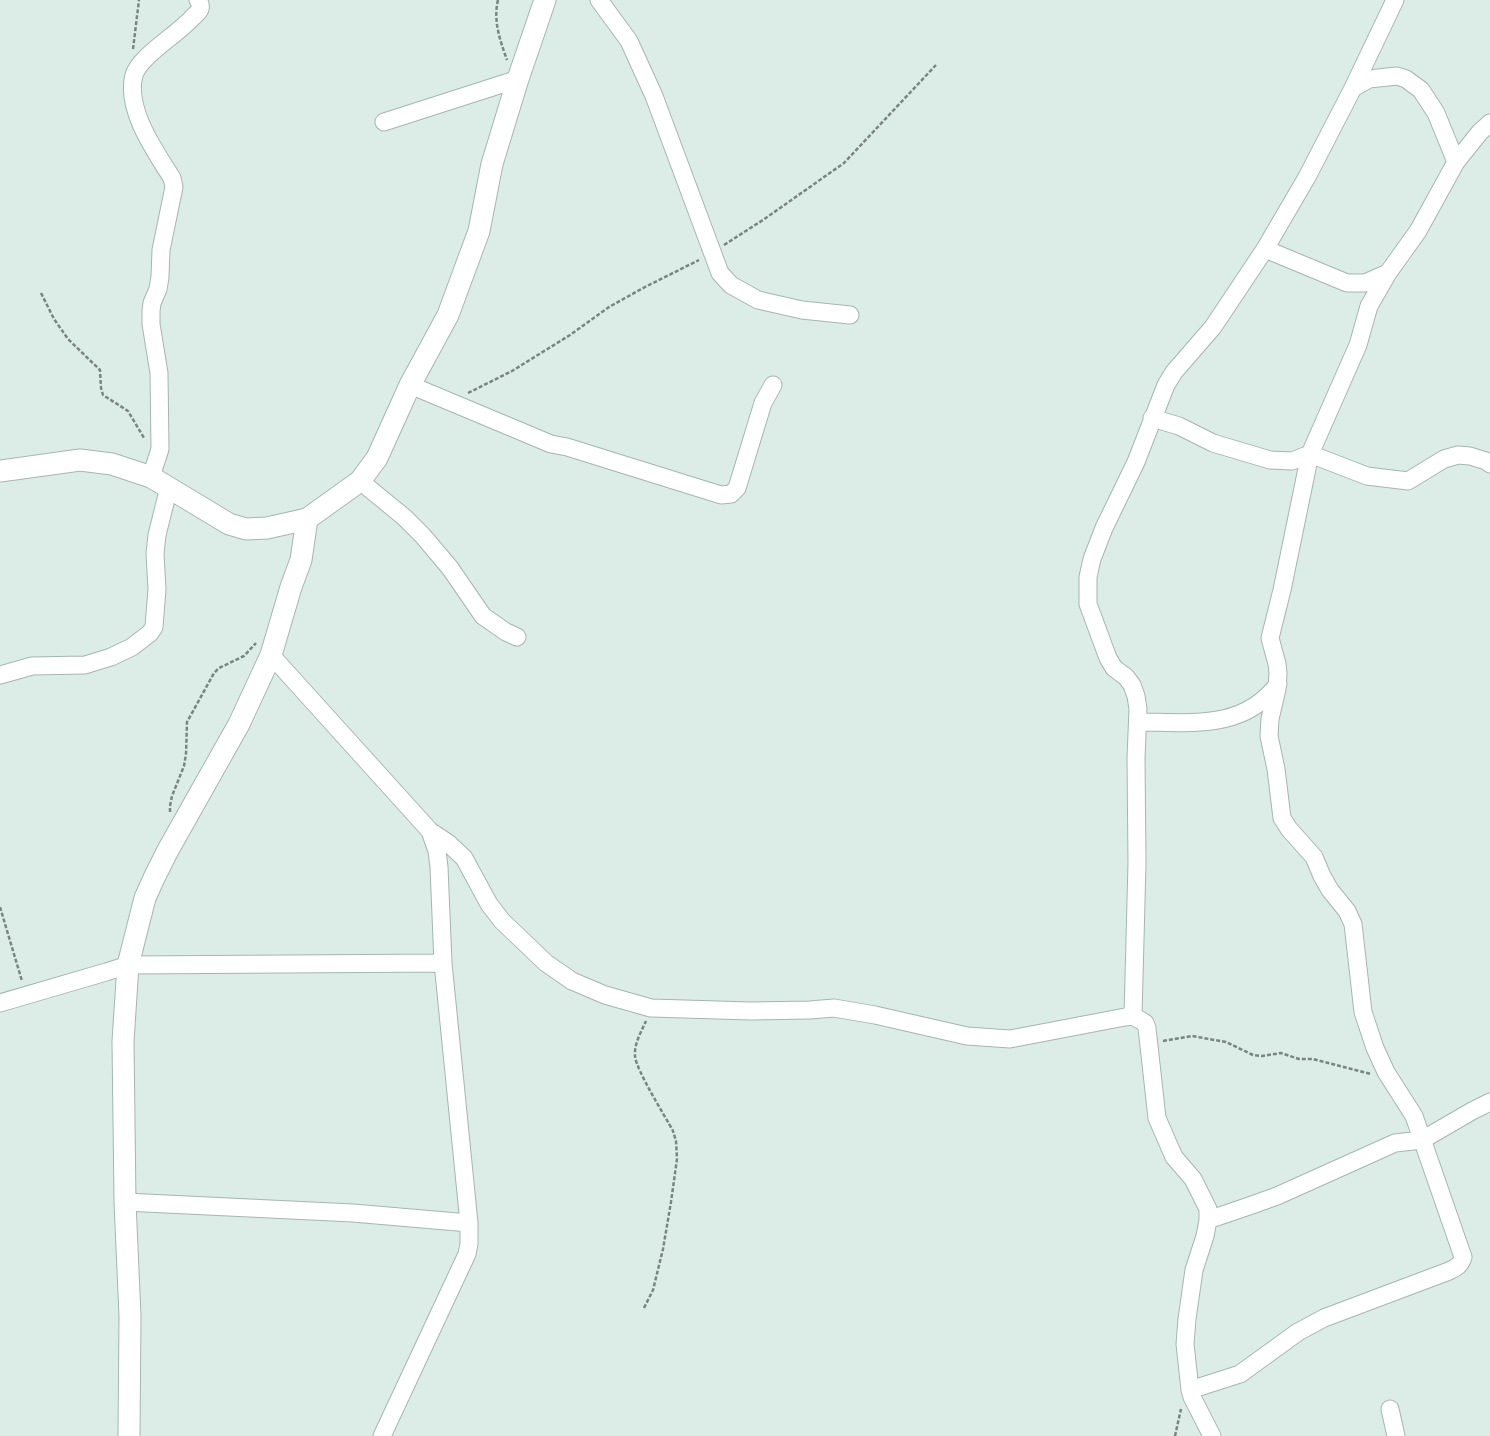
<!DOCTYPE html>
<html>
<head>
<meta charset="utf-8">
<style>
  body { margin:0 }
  canvas { display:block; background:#dbede6 }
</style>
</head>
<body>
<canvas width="1490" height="1436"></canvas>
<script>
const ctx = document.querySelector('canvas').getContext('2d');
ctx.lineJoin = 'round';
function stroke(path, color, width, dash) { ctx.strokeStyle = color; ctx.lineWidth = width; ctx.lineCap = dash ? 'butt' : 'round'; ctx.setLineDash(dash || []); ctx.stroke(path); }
const minor = new Path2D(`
  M599,0l30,41 25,55 66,177 11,12 27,15 44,10 48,5
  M1353,88l16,-9 28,-3 9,3 15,11 15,23 20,49
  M384,122l134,-43
  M1265,249l82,34h18l23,-10 30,-42 38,-69 24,-30 10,-9
  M410,385l141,59 16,3 154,48 10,-1 6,-6 26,-85 10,-18
  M1152,418l27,8 34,17 57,17 22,1 18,-7 57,22 41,5 36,-22 14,-4 12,1 16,5 4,3
  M151,477l9,-28 -1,-76 -8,-49v-13l1,-8 6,-14 2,-12 1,-27 13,-63 -2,-9c-17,-27 -47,-69 -38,-103 6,-19 44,-41 58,-57 3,-3 7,-6 8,-9 1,-3 0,-6 -2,-9
  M360,481l44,36 19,19 27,32 33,48 23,16 11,5
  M271,655l159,176 18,12 16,15 25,46 13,17 44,42 26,18 33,14 46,13 100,3 59,-1 24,-2 41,7 92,21 43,3 115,-22 8,-1 7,4 5,3 2,5 10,90 17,39 19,22 15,30v11l-3,16 -11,34 -7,49 -2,25 5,46 2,7 20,39
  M0,675l32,-9 53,-1 26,-8 21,-10 18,-14 4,-6 3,-38 -2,-35 2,-19 12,-48
  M1138,722c51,0 105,9 140,-38
  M0,1003l106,-31 22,-7 315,-2
  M1133,1016l4,-153 -1,-105 2,-49 -2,-13 -4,-11 -6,-8 -12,-9 -6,-10 -20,-54v-27l4,-18 12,-31 32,-66 30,-77 8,-13 39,-45 52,-78 42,-72 46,-89 42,-88
  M125,1202l228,11 116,10
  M1208,1220l44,-15 25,-9 118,-53 27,-3 50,-29 18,-9
  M1190,1390l50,-16 58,-42 26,-14 125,-47c7,-3 12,-6 14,-14l-49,-141 -28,-44 -11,-24 -12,-36 -10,-88 -6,-13 -17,-21 -8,-14 -8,-19 -25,-28 -7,-11 -6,-49 -7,-33 1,-17 7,-30 1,-16 -1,-9 -7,-26 12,-48 28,-136 48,-109 11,-39 19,-33
  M1390,1409l6,27
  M382,1436l85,-182 2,-10v-21l-26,-260 -4,-96 -2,-16 -7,-20`);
const tertiary = new Path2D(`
  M0,471l80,-11 32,4 39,13 78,47 17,5 21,-1 40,-9 53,-38 17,-23 33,-73 38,-70 31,-84 13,-67 26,-85 27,-79
  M129,1436l1,-120 -5,-114 -2,-161 5,-76 17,-67 9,-20 14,-28 71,-126 32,-69 20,-68 10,-27 6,-41`);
stroke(minor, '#a5b6b0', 19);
stroke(tertiary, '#a5b6b0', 23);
stroke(new Path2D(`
  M498,0c-5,21 2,40 9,60
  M133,49l6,-49
  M724,245l39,-25 81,-57 92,-98
  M41,293l13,26 14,20 32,31 1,18 2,7 25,16 16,27
  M468,393l44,-22 58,-36 39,-28 36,-20 54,-27
  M170,812v-6l2,-10 12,-30 2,-12 1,-32 27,-49 5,-5 25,-12 12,-13
  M0,907l22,74
  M1163,1041l29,-5 34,6 27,13 9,1 19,-3 18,6h14l58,15
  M644,1308l9,-18 10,-41 8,-47 6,-43 -1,-18 -3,-10c-8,-15 -37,-61 -38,-75 -1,-12 6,-24 11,-35
  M1175,1436l6,-27`), '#798580', 2.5, [4, 2]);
stroke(minor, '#fff', 17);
stroke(tertiary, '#fff', 21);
</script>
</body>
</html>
